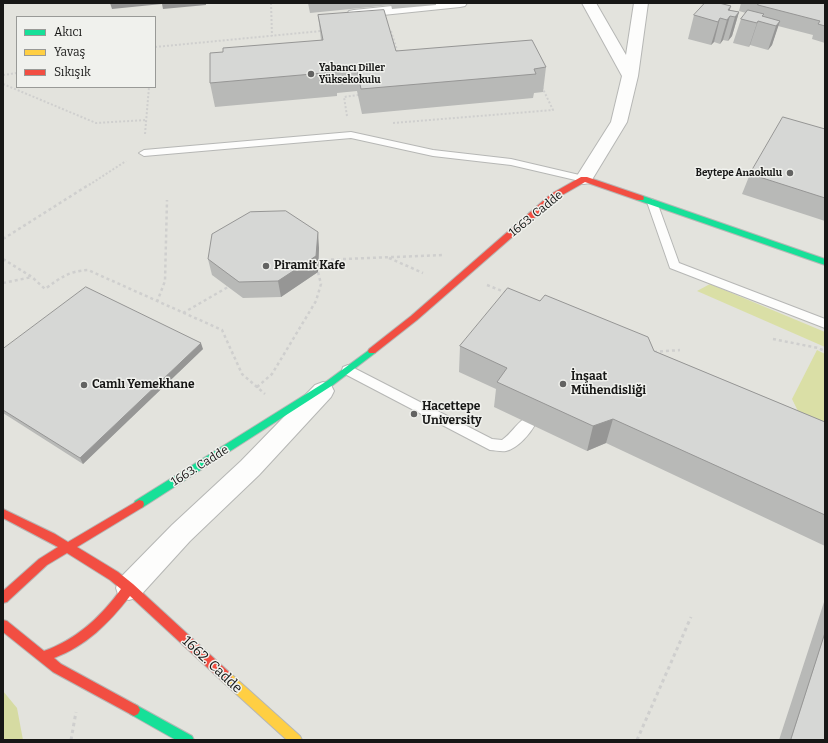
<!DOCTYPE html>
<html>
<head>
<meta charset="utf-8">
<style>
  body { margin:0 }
  #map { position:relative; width:828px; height:743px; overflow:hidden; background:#eff0ee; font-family:Bitter,serif }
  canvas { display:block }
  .frame { position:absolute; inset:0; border:4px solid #171716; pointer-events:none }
  .legend { position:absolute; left:16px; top:16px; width:140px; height:72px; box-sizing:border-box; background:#f0f1ed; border:1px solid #999a97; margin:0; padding:5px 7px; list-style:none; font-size:12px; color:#171716 }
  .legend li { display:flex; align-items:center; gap:8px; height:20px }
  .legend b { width:20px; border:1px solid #999a97 }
</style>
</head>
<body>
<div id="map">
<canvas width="828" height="743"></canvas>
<div class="frame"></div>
<ul class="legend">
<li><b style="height:5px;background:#16e098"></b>Akıcı</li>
<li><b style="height:5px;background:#ffcf43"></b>Yavaş</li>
<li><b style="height:5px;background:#f24e42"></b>Sıkışık</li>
</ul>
</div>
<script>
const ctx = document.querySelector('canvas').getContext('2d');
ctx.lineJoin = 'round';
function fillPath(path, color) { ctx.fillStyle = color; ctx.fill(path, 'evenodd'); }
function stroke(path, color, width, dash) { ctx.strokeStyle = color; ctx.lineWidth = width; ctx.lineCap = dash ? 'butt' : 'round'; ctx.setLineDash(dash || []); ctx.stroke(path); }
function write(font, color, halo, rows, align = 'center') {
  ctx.font = font + ' Bitter,serif'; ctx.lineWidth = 3; ctx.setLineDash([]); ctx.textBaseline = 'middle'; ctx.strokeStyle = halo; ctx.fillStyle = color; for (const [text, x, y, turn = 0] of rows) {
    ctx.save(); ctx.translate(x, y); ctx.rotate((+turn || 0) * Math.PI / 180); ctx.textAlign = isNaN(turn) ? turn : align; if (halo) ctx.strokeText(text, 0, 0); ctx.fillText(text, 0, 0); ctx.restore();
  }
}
fillPath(new Path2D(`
  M3,3h822v737h-822zM17,17h138v70h-138z`), '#e3e3dd');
fillPath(new Path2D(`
  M710,284l115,48v15l-128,-56z
  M817,350l8,4v70l-26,-11 -7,-14z`), '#dadfa6');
fillPath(new Path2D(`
  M3,691l14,17 6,32h-20z`), '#d6dba2');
const lane = new Path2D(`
  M351,132l82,18 78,9 77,18 1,2 -5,3 -73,-17 -78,-9 -82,-18 -207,18 -5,-3 5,-3z
  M652,199l5,3 22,61 146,56v9l-155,-60 -23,-66z
  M348,365l144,74 10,1c9,-6 14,-16 22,-21 3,-2 7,-1 10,0l2,4c-6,11 -18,25 -30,28 -5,1 -11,-1 -16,-1l-147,-77 -1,-3 1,-3z`);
const street = new Path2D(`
  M421,3h46l-2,3 -5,1 -106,11 -5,-1 -2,-3 2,-3 5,-1z
  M582,3h14l30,52 8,-52h14l-10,73 -11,46 -37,61 -6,1 -6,-1 -3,-4 36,-57 11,-46z
  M323,382l8,3 3,6 -3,6 -72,78 -69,66 -51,56 -10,3 -10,-3 -3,-9 3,-9 53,-54 69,-64 74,-76z`);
const fast = new Path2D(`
  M637,196h6l182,63v6l-188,-65z
  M372,348l3,1 1,2 -1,2 -42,32 -190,122 -4,1 -4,-1 -1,-3 1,-3 192,-120z
  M134,704l58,32 2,4h-18l-46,-26 -2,-4 2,-4z`);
const slow = new Path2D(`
  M226,671l4,2 70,63 2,4h-15l-65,-59 -2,-4 2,-4z`);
const jam = new Path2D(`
  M581,177h6l56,19 1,2 -1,2h-6l-52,-18 -28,16 -140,122 -42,33h-6l-1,-2 1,-2 42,-33 140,-122z
  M139,500l4,1 1,3 -1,3 -66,40 41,25 15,12 97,89 2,4 -2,4 -4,2 -4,-2 -92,-85c-21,27 -44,50 -76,62l7,6 77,42 2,4 -2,4 -4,2 -81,-44 -50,-40v-12l4,1 37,30c33,-12 57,-34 77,-62l-11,-9 -43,-27 -20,12 -40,37 -4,1v-12l36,-32 19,-12 -55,-29v-9l52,25 13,8z`);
stroke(lane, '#b6b7b5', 2);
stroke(street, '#b6b7b5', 2);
stroke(fast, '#b6b7b5', 2);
stroke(slow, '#b6b7b5', 2);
stroke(jam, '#b6b7b5', 2);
stroke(new Path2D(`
  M271,3l1,33
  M391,31l7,22
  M155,47l166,-16
  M3,75l14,-2
  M3,84l93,39 50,-3
  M347,116l-3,-19 14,-2
  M393,123l160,-13 -11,-23
  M145,134l4,-47
  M89,185l37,-24`), '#cfcfce', 2, [2, 2]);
stroke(new Path2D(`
  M3,239l87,-55
  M389,258l34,15
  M3,259l29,18 13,12c15,-11 24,-18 43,-19l134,60 20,44 23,20
  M319,260l125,-5
  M3,283l29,-6
  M487,285l20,8
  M157,302l8,-21 2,-81
  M183,313l45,-26
  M773,339l45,9 7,3
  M654,352l26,-2
  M257,387l15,-13 44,-73 5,-17 -3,-12`), '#cfcfce', 2.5, [3, 3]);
stroke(new Path2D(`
  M71,740l5,-28
  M637,740l54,-123`), '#cfcfce', 3, [3.5, 3.5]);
fillPath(lane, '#fdfdfc');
fillPath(street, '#fdfdfc');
fillPath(fast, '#16e098');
fillPath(slow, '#ffcf43');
fillPath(jam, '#f24e42');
fillPath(new Path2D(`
  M308,3h128v2l-44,4 -1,-4 -81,8z
  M741,3h84v40l-13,-4 1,-4 -35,-9 -6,19 -4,5 -18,-5 -1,2 -16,-4 8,-24 5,-6 -7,-2z
  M730,10l9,2 -7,24 -4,5 -5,-1 -3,4 -6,-2 -3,3 -23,-6 6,-24z
  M318,15l78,36 150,16 -3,25 -9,1 -1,5 -171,16 -5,-23 -20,2v3l-122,11 -5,-24 13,-31 98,-12z
  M825,129v92l-83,-27 8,-20z
  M319,248l-1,24 -37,25 -38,1 -31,-23 -4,-16z
  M460,346l194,5 171,71v124l-219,-103 -19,8 -93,-44 2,-18 -37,-17z
  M3,349h200l-120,115 -80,-51z
  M825,599v141h-46z`), '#b8b9b7');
fillPath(new Path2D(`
  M110,3h96v2l-43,4 -1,-5 -50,5z
  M731,6l-4,13 3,-3 -7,24 -3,4 7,-24 1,-10z
  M739,12l-7,24 -4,5 7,-24z
  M720,18l-6,24 -3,3 7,-23z
  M758,21l-8,24 -1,2 8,-24z
  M780,21l-8,24 -4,5 8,-24z
  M318,232l1,16 -1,24 -37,25 -3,-16z
  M201,343l2,6 -120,115 -3,-6z
  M613,419l-7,24 -19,8 6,-25z`), '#969695');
const building = new Path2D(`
  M705,3h14l12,3 -3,4 11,2 -4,5 -5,-1 -3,4 -7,-2 -2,4 -24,-7z
  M759,3h66v23l-7,-2 2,-3 -62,-16z
  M384,10l12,41 136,-11 14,27 -12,2 2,5 -175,15 -5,-23 -22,2 1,4 -125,11v-30l13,-1v-4l100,-8 -5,-25z
  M748,10l16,4 -2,2 18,5 -4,5 -18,-5 -1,2 -16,-4z
  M783,117l42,12v69l-75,-24z
  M286,211l32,21 -2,24 -38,25 -39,1 -31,-23 4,-25 38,-22z
  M86,287l115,56 -121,115 -77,-48v-61z
  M508,288l32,13 5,-6 103,42 6,14 171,71v93l-212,-96 -20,7 -96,-44 10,-14 -47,-22z
  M825,633v107h-34z`);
fillPath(building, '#d6d7d5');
stroke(building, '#969695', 1);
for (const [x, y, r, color] of [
  [311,74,4,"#636362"],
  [790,173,4,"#636362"],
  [266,266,4,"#636362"],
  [563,384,4,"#636362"],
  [84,385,4,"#636362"],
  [414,414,4,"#636362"]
]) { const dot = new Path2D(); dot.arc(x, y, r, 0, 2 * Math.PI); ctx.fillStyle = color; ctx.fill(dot); stroke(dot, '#f0f1ed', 1.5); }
write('bold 10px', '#171716', '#f0f1ed', [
  ["Yabancı Diller",319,68],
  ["Yüksekokulu",319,80],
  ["Beytepe Anaokulu",782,173,"right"]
], 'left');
write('12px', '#171716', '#f0f1ed', [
  ["1663. Cadde",536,214,-39],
  ["1663. Cadde",200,466,-32]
]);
write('bold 12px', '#171716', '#f0f1ed', [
  ["Piramit Kafe",274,266],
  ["İnşaat",571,377],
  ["Mühendisliği",571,391],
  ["Camlı Yemekhane",92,385],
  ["Hacettepe",422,407],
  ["University",422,421]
], 'left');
write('14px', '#171716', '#f0f1ed', [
  ["1662. Cadde",212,665,43]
]);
</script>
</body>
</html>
